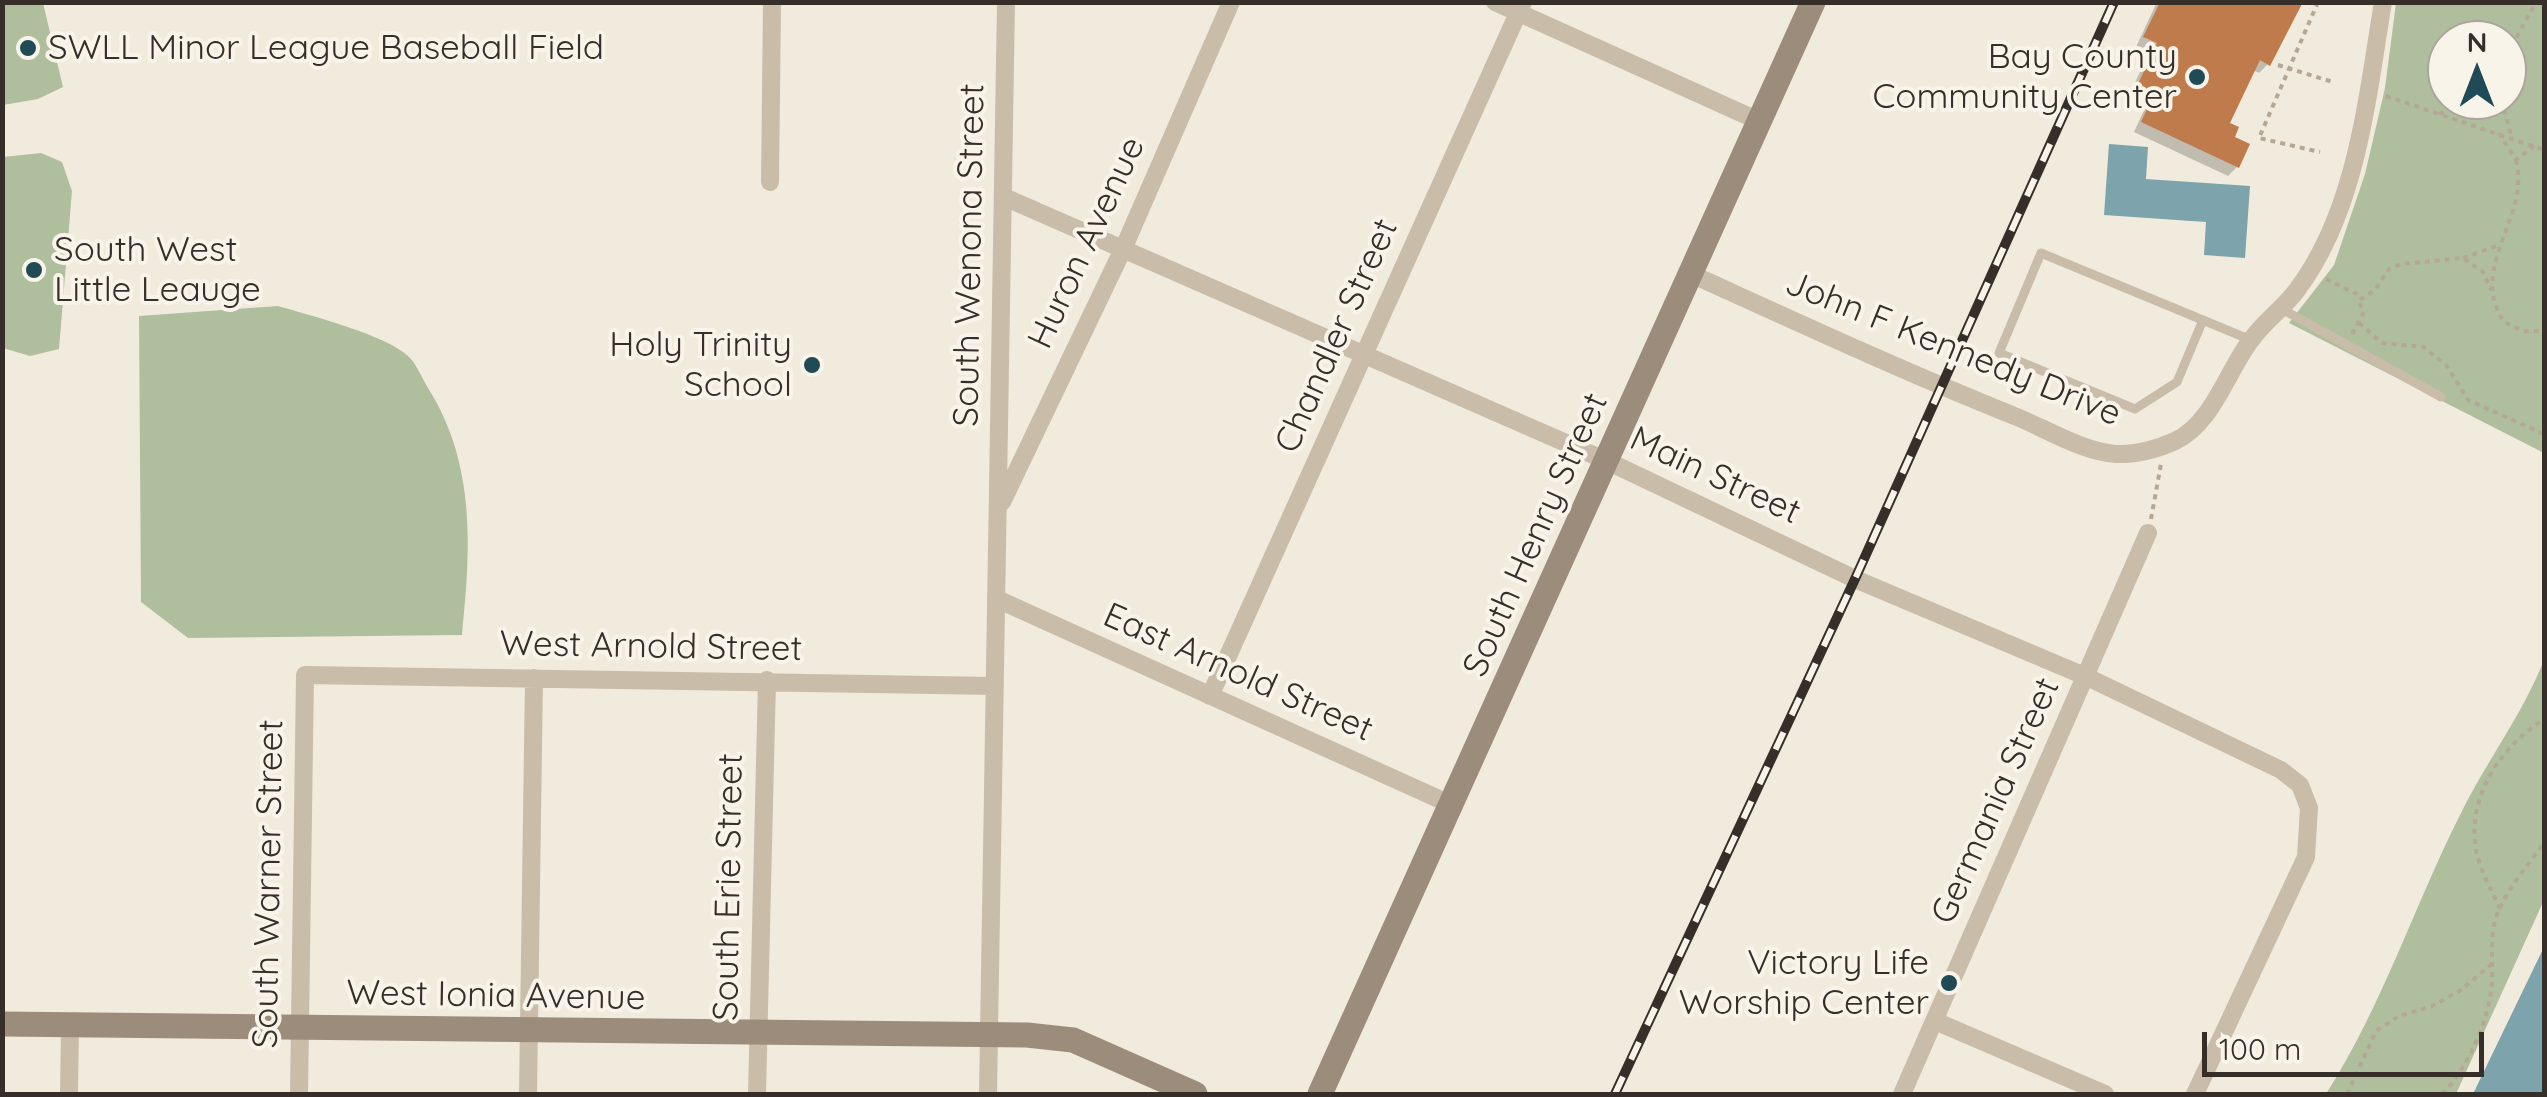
<!DOCTYPE html>
<html>
<head>
<meta charset="utf-8">
<style>
  body { margin:0 }
  #map { position:relative; width:2547px; height:1097px; overflow:hidden; background:#f1ebdd; font-family:Quicksand,sans-serif }
  canvas { display:block }
  .frame { position:absolute; inset:0; border:5px solid #362f29; pointer-events:none }
  .north { position:absolute; left:2427px; top:20px; width:100px; height:100px; box-sizing:border-box; background:#f9f4e9; border:2px solid #aba59c; border-radius:50%; rotate:0deg; font-size:28px; font-weight:700; line-height:40px; text-align:center; color:#362f29 }
  .north::after { content:''; display:block; margin:auto; width:35px; height:45px; background:#204a56; clip-path:polygon(50% 0,100% 100%,50% 72%,0 100%) }
  .scale { position:absolute; left:2202px; top:1032px; width:282px; height:45px; box-sizing:border-box; border:5px solid #362f29; border-top:0; padding-left:12px; font-size:30px; line-height:35px; white-space:nowrap; color:#362f29; -webkit-text-stroke:8px #f9f4e9; paint-order:stroke }
</style>
</head>
<body>
<div id="map">
<canvas width="2547" height="1097"></canvas>
<div class="frame"></div>
<div class="north">N</div>
<div class="scale">100 m</div>
</div>
<script>
const ctx = document.querySelector('canvas').getContext('2d');
ctx.lineJoin = 'round';
function fillPath(path, color) { ctx.fillStyle = color; ctx.fill(path, 'evenodd'); }
function stroke(path, color, width, dash) { ctx.strokeStyle = color; ctx.lineWidth = width; ctx.lineCap = dash ? 'butt' : 'round'; ctx.setLineDash(dash || []); ctx.stroke(path); }
function write(font, color, halo, rows, align = 'center') {
  ctx.font = font + ' Quicksand,sans-serif'; ctx.lineWidth = 8; ctx.setLineDash([]); ctx.textBaseline = 'middle'; ctx.strokeStyle = halo; ctx.fillStyle = color; for (const [text, x, y, turn = 0] of rows) {
    ctx.save(); ctx.translate(x, y); ctx.rotate((+turn || 0) * Math.PI / 180); ctx.textAlign = isNaN(turn) ? turn : align; if (halo) ctx.strokeText(text, 0, 0); ctx.fillText(text, 0, 0); ctx.restore();
  }
}
fillPath(new Path2D(`
  M3,2l40,1 20,84 -25,12 -35,6z
  M2396,3h148v450l-255,-130 45,-58 31,-91 20,-86zM2447,40h60v60h-60z
  M41,153l21,9 10,29 -13,158 -29,7 -27,-8v-191z
  M278,306c31,9 108,29 130,50 8,7 14,22 20,32 48,76 43,161 34,247l-274,3 -47,-36 -2,-286z
  M2544,660v240l-88,194h-130c57,-89 89,-191 137,-285 26,-51 60,-96 81,-149z`), '#afbf9e');
fillPath(new Path2D(`
  M2109,144l39,3 -2,32 104,7 -5,72 -41,-3 2,-33 -102,-7z
  M2544,947v147h-71z`), '#7da3ad');
fillPath(new Path2D(`
  M2157,2h143l-32,62 -9,9 -6,-3 -26,54 10,43 -9,9 -94,-44 12,-26 -18,-9 21,-44 -13,-6z`), '#0003');
fillPath(new Path2D(`
  M2160,2h143l-33,64 -10,-6 -30,63 9,4 -4,10 15,7 -11,24 -98,-46 12,-26 -17,-8 21,-45 -14,-6z`), '#c07b4c');
stroke(new Path2D(`
  M2318,2l-59,136 61,14
  M2507,55l29,-53
  M2278,65l55,17
  M2386,96l158,54
  M2501,100l11,38
  M2439,114l37,-14
  M2499,133l17,27 18,-14
  M2516,160c15,57 -49,108 -12,162l19,9h21
  M2463,258l34,-12
  M2326,279l35,17
  M2359,323l23,20 42,4 23,19 21,34 76,34
  M2352,334l12,-22 -6,-11 17,-11 14,-21 12,-5 62,-6 20,14 8,18
  M2151,519l10,-55
  M2500,909c-9,-21 -23,-43 -25,-66 -5,-53 28,-97 69,-124
  M2347,1094l29,-63 23,-15 33,-10 29,-16 32,-27
  M2442,1094c26,-26 47,-74 50,-111 1,-20 -2,-43 3,-62 8,-28 32,-54 49,-78`), '#b4a794', 4, [5, 5]);
stroke(new Path2D(`
  M2280,308l161,89
  M2203,320l-26,62 -42,27 -136,-56 42,-100 210,87`), '#c9bda9', 9);
stroke(new Path2D(`
  M1495,2l264,119
  M770,182l2,-180
  M1004,197l603,264 248,118 232,98 194,93 19,15 9,23 -3,49 -111,237
  M1691,274c108,49 216,99 326,143 29,12 67,35 99,37 19,1 42,-5 59,-13 38,-18 52,-70 76,-101 13,-19 33,-32 46,-50 60,-80 70,-192 86,-288
  M1002,502l122,-255 107,-245
  M997,599l455,206
  M1210,696l313,-694
  M1935,1021l170,73
  M69,1094l1,-68
  M299,1094l6,-419 690,11
  M528,1094l6,-416
  M757,1094l10,-414
  M988,1094l18,-1092
  M1902,1094l246,-561`), '#c9bda9', 18);
stroke(new Path2D(`
  M2,1024l1025,11 46,5 122,54
  M1320,1094l493,-1092`), '#9c8c7b', 25);
const rail = new Path2D(`
  M1615,1094l240,-515 259,-577`);
stroke(rail, '#362f29', 10);
stroke(rail, '#f9f4e9', 6, [19]);
for (const [x, y, r, color] of [
  [28,48,10,"#204a56"],
  [2197,77,10,"#204a56"],
  [34,270,10,"#204a56"],
  [812,365,10,"#204a56"],
  [1949,983,10,"#204a56"]
]) { const dot = new Path2D(); dot.arc(x, y, r, 0, 2 * Math.PI); ctx.fillStyle = color; ctx.fill(dot); stroke(dot, '#f9f4e9', 4); }
write('35px', '#362f29', '#f9f4e9', [
  ["SWLL Minor League Baseball Field",48,48,"left"],
  ["Bay County",2177,57],
  ["Community Center",2177,97],
  ["South West",54,250,"left"],
  ["Little Leauge",54,290,"left"],
  ["Holy Trinity",792,345],
  ["School",792,385],
  ["Victory Life",1929,963],
  ["Worship Center",1929,1003]
], 'right');
write('35px', '#362f29', '#f9f4e9', [
  ["Huron Avenue",1087,243,-65],
  ["South Wenona Street",970,255,-89],
  ["Chandler Street",1337,336,-66],
  ["John F Kennedy Drive",1953,349,22],
  ["Main Street",1715,476,25],
  ["South Henry Street",1536,535,-66],
  ["West Arnold Street",651,647,1],
  ["East Arnold Street",1238,673,24],
  ["Germania Street",1996,801,-66],
  ["South Warner Street",269,884,-89],
  ["South Erie Street",729,887,-89],
  ["West Ionia Avenue",496,996,1]
]);
</script>
</body>
</html>
